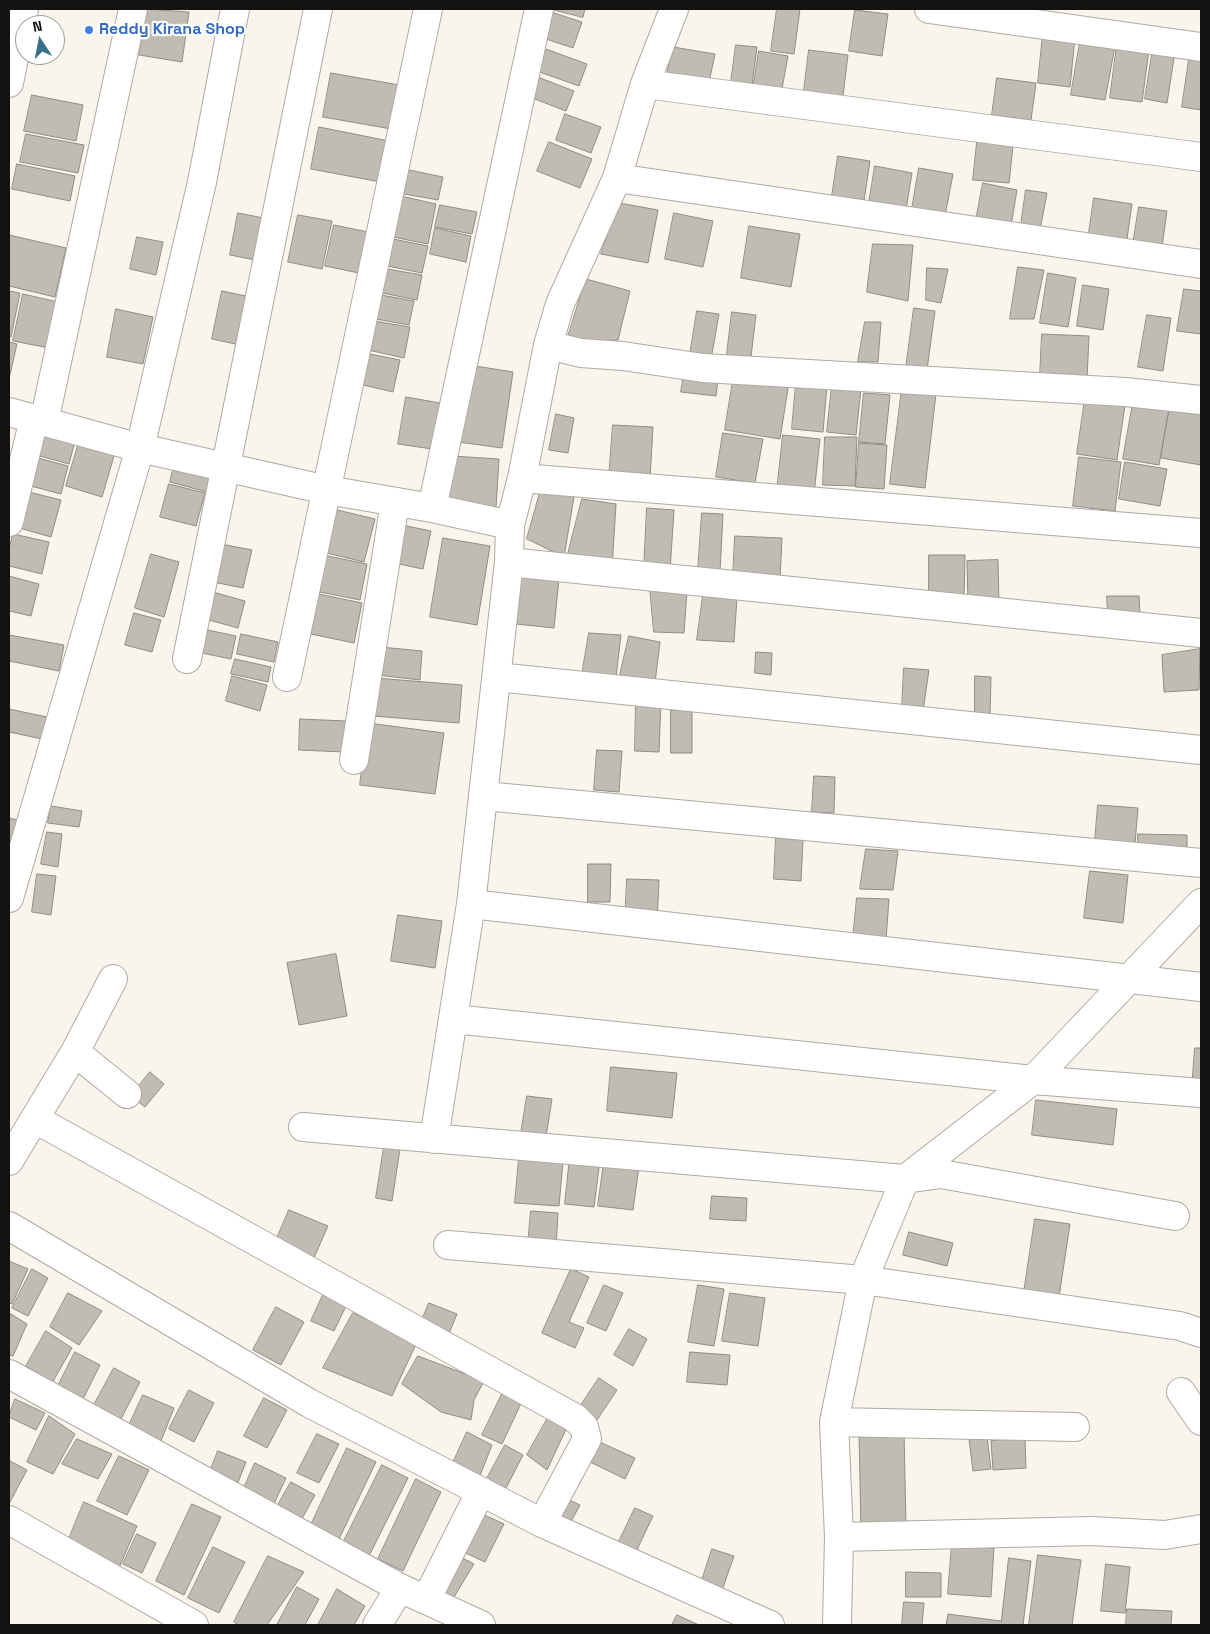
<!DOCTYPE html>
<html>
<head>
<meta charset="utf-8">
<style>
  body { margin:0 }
  #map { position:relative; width:1210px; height:1634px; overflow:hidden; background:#faf5ec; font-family:"Space Grotesk",sans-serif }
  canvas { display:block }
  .frame { position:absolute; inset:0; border:10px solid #141210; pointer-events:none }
  .north { position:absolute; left:15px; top:15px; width:50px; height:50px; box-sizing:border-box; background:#fff; border:1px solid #a1a09f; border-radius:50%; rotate:349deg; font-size:14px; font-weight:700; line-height:20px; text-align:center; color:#141210 }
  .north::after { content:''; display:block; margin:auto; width:18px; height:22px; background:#386f8a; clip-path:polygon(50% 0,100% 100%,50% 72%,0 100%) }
</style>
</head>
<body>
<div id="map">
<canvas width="1210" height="1634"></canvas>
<div class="frame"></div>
<div class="north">N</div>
</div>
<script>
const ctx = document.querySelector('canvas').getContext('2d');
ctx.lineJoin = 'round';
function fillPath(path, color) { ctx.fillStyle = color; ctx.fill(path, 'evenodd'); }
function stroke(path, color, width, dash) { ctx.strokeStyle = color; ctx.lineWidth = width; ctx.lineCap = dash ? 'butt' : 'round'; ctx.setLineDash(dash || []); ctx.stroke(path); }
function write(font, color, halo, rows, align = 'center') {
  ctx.font = font + ' "Space Grotesk",sans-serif'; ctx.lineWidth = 4.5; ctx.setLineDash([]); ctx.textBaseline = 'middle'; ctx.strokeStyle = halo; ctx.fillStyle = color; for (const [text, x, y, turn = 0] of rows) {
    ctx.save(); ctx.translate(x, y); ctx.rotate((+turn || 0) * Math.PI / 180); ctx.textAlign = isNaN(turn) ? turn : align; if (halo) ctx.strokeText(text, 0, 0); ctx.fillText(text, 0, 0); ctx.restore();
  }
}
const building = new Path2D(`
  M147,9l42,3 -7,50 -43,-7z
  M550,9h35l-2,8z
  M777,9h23l-6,45 -23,-3z
  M855,10l33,4 -6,42 -33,-5z
  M551,12l31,10 -9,26 -30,-10z
  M1043,34l32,4 -5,49 -32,-4z
  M1081,36l35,5 -11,59 -34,-5z
  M736,45l21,2 -6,46 -21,-3z
  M1117,45l32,5 -7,52 -32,-4z
  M673,47l42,7 -7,33 -42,-8z
  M543,48l44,16 -8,22 -45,-16z
  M1153,48l22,4 -8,51 -22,-4z
  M809,50l39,5 -6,49 -39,-5z
  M759,51l29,5 -7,38 -28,-4z
  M1190,53l11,1v56l-19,-3z
  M331,73l74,13 -8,44 -74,-13z
  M535,76l39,15 -8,20 -39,-15z
  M997,78l39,5 -5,37 -39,-5z
  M32,95l51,10 -7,36 -52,-10z
  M565,114l36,13 -10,26 -35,-13z
  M319,127l75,15 -8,41 -75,-14z
  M26,134l58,11 -6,28 -58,-11z
  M978,134l36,3 -5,46 -36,-3z
  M549,142l43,17 -12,29 -43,-17z
  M838,156l32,5 -7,46 -32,-4z
  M17,164l58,12 -5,25 -58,-12z
  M875,166l37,7 -7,43 -37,-7z
  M919,168l34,6 -9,47 -33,-6z
  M409,170l34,7 -5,23 -34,-6z
  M983,183l34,7 -7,42 -35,-6z
  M1026,190l21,3 -8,42 -19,-3z
  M401,196l35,8 -8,40 -35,-7z
  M1094,198l38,6 -6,42 -38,-6z
  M619,203l39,7 -10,53 -47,-9z
  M440,205l37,7 -5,22 -37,-7z
  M1139,207l28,4 -6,43 -29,-4z
  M238,213l36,7 -9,42 -35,-7z
  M674,213l39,8 -10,46 -38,-8z
  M298,215l34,6 -10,48 -34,-7z
  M334,225l39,8 -9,41 -39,-8z
  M749,226l51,8 -9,53 -50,-9z
  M435,228l36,8 -5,26 -36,-8z
  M9,235l57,13 -11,49 -46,-11z
  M137,237l26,5 -7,33 -26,-6z
  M393,239l35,7 -6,27 -35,-7z
  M873,244l40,1 -5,56 -41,-9z
  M1018,267l26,3 -10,49h-24z
  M927,268l21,1 -7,34 -15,-3z
  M387,269l35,6 -5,25 -35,-7z
  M1048,273l28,5 -8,49 -28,-4z
  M586,279l44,12 -12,49 -52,3z
  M1083,285l26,4 -6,41 -26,-4z
  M1184,289l17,2v43l-24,-3z
  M9,291l11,2 -9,44h-2z
  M222,291l33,7 -10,48 -33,-7z
  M23,294l35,8 -9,46 -36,-7z
  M381,295l33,6 -5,24 -33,-6z
  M914,308l21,3 -8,59 -22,6z
  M116,309l37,8 -10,47 -36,-7z
  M697,311l22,3 -9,51 -21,-4z
  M732,312l24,3 -6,50 -24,-2z
  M1147,315l24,3 -8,53 -25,-4z
  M374,321l36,6 -6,31 -36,-8z
  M865,322h16l-3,40h-20z
  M1042,334l47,2 -2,43 -47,-2z
  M9,342l8,2 -8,35z
  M365,353l35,7 -7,32 -34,-8z
  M463,364l50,8 -11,76 -51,-7z
  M734,374l55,8 -9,57 -55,-9z
  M684,375l34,5 -2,16 -35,-4z
  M796,384l31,2 -4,46 -31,-3z
  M832,386l29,3 -5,46 -29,-3z
  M902,389l34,5 -11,94 -35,-4z
  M864,393l26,2 -5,49 -26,-2z
  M406,397l34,6 -8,46 -34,-5z
  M1134,397l36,6 -11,62 -36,-6z
  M1085,399l40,6 -8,55 -40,-6z
  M1171,401l30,5v59l-40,-7z
  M556,414l18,4 -6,35 -19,-3z
  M613,425l40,2 -3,53 -41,-2z
  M43,428l33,9 -7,27 -33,-9z
  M723,433l40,6 -8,44 -39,-6z
  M783,435l37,4 -6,55 -37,-3z
  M825,437h32l-2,49 -32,-1z
  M80,439l36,10 -14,48 -36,-11z
  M859,443l28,2 -3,44 -28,-2z
  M452,456l47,3 -3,49 -47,-3z
  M34,457l34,9 -7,28 -34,-9z
  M1079,457l42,5 -6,49 -42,-5z
  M175,462l38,11 -6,19 -37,-10z
  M1125,462l42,7 -7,37 -41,-7z
  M169,484l36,9 -9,33 -36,-9z
  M541,489l34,2 -11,66 -37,-18z
  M25,491l36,9 -10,37 -35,-10z
  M582,499l34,5 -4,64 -46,-6z
  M329,508l46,11 -11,43 -46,-11z
  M647,508l27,2 -4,61 -26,-2z
  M702,513l21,1 -3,58 -22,-1z
  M397,524l34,7 -8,38 -34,-7z
  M13,534l36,8 -7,32 -33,-8v-16z
  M735,536l47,2 -2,41 -47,-2z
  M443,538l47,8 -13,79 -47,-8z
  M216,543l36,7 -9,38 -35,-7z
  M151,554l28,8 -15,55 -29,-9z
  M318,554l49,10 -7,36 -50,-10z
  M929,555h36l-1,47h-35z
  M998,560l1,45h-31l-1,-44z
  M9,576l30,8 -8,32 -22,-5z
  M521,576l38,3 -5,49 -38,-4z
  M650,588l37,3 -3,42 -30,-1z
  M206,590l39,11 -7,27 -40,-11z
  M314,593l48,10 -8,40 -48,-10z
  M703,596l34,2 -3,44 -37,-2z
  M1107,596h32l1,18 -32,1z
  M134,613l27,7 -9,32 -27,-7z
  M198,628l38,8 -5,23 -39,-8z
  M589,633l32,2 -5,42 -34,-2z
  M241,634l37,8 -4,20 -37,-8z
  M9,635l55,10 -5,26 -50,-10z
  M629,636l31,6 -5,41 -34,-4 -1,-5z
  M380,647l42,4 -2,29 -43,-5z
  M1200,649l-1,41 -35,2 -2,-37z
  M756,652l16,1 -1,22 -16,-2z
  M235,659l36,8 -3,15 -37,-8z
  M904,668l25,2 -6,41 -21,-3z
  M232,676l35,9 -7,26 -34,-10z
  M975,676l16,1 -1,39 -15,3z
  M376,678l86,7 -3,38 -86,-7z
  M636,701l25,1 -2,50 -24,-1z
  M9,709l38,8 -5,22 -33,-7z
  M671,710h21v43h-21z
  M300,719l46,2 -2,31 -45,-2z
  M368,723l76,10 -9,61 -75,-9z
  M597,750l25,1 -3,41 -25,-2z
  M814,776l21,1 -1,36 -22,-1z
  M1098,805l40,3 -4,48 -40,-3z
  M51,806l31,5 -3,16 -31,-4z
  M9,818l16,4 -16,63z
  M47,832l15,2 -4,33 -17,-3z
  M1138,834l49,1v21h-49z
  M776,838l27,2 -2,41 -27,-2z
  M866,849l32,2 -5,39 -33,-1z
  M588,864h23l-1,38h-22z
  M1090,871l38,4 -5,48 -39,-5z
  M37,874l19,2 -5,39 -19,-3z
  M627,879l32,1 -2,43 -32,-1z
  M857,898l32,1 -3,41 -33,-2z
  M398,915l44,6 -7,47 -44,-7z
  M336,954l11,62 -48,9 -12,-62z
  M1195,1048h6v41l-9,-1z
  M611,1067l66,6 -5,45 -65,-7z
  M150,1072l14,12 -19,23 -14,-11z
  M527,1096l25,3 -7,44 -25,-3z
  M1036,1100l81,9 -4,36 -81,-10z
  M384,1147l16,2 -8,52 -16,-3z
  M570,1157l30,3 -6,47 -29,-3z
  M519,1158l44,4 -4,44 -44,-3z
  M604,1162l35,4 -6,44 -35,-4z
  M712,1196l35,2 -1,23 -36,-2z
  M289,1210l39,16 -15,34 -38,-17z
  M531,1211l27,2 -2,34 -28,-3z
  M1035,1219l35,5 -12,80 -35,-5z
  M909,1232l44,11 -6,23 -44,-11z
  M9,1261l19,8 -16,35 -3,-1z
  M32,1269l16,9 -20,38 -16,-8z
  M571,1269l18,8 -20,45 15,6 -9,20 -33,-15z
  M604,1285l19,8 -17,38 -19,-8z
  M698,1285l26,4 -10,57 -26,-4z
  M68,1293l34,18 -23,34 -29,-18z
  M730,1293l35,5 -7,48 -36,-5z
  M323,1295l23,11 -12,25 -23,-10z
  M429,1303l28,11 -11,27 -28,-11z
  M276,1307l28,15 -23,43 -28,-15z
  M353,1313l64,29 -25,54 -69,-28z
  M11,1314l16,10 -14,32 -4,-1v-35z
  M629,1329l18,10 -14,27 -19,-11z
  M46,1331l26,17 -20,35 -26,-17z
  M75,1352l25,13 -19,38 -25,-13z
  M690,1352l40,3 -3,30 -40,-3z
  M418,1356l66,25 -10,19 -3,20 -30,-8 -39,-28z
  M114,1368l26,14 -19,37 -27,-14z
  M599,1378l18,12 -20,30 -18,-12z
  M506,1386l19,9 -23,49 -20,-9z
  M189,1390l25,13 -20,39 -25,-13z
  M143,1395l31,13 -17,43 -31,-19z
  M264,1398l23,12 -20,38 -23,-12z
  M15,1399l30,14 -9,17 -27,-13z
  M550,1414l18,11 -21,45 -20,-15z
  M49,1416l26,18 -22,40 -26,-12z
  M904,1431l2,97 -45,2 -2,-98z
  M467,1432l25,13 -13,33 -28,-11z
  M317,1434l22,10 -20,39 -22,-10z
  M987,1436l4,33 -18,2 -4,-32z
  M77,1439l35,15 -14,25 -36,-15z
  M593,1439l42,19 -10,21 -41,-20z
  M1025,1439l1,29 -33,2 -2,-29z
  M505,1445l18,10 -21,41 -19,-10z
  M347,1448l29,14 -38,79 -28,-14z
  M218,1451l28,11 -11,28 -28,-11z
  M119,1456l30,14 -22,45 -30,-14z
  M10,1461l17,9 -18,34v-41z
  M255,1463l31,15 -15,32 -31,-13z
  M382,1465l26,13 -39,78 -26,-13z
  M416,1479l25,13 -38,79 -25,-12z
  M291,1482l24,13 -17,31 -24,-14z
  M565,1498l15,7 -13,24 -14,-7z
  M84,1502l53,24 -18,42 -53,-22z
  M192,1504l29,13 -37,78 -28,-14z
  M635,1508l18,8 -21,44 -18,-8z
  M478,1512l26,12 -19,38 -26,-12z
  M137,1534l19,9 -14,30 -19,-9z
  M952,1544l42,4 -3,49 -43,-3z
  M213,1547l32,15 -26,51 -31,-15z
  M712,1549l22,7 -15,43 -21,-6z
  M457,1555l17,9 -20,33 -17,-9z
  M1038,1555l43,5 -9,65h-43z
  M268,1556l36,16 -37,53h-28l-5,-3z
  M1009,1558l22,3 -8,64h-77l2,-11 53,7z
  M1106,1564l24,3 -5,46 -24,-2z
  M906,1572l35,1v24h-35z
  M297,1587l22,12 -14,26h-28z
  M337,1589l28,17 -11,19h-36z
  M904,1602l20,1 -2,22h-20z
  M1127,1609l45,2 -1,14h-45z
  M677,1615l22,10h-27z`);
fillPath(building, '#c0bbb3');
stroke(building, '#908c84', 1);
const minor = new Path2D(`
  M929,9l272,38
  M9,83l15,-74
  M645,84l556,73
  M617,178l584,86
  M548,345l33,8 42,3 80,12 422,24 76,8
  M9,412l131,36 187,42 105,18 78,17
  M44,422l89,-413
  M522,478l679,55
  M432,508l107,-499
  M9,522l25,-103
  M509,562l692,71
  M187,659l131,-650
  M287,677l141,-668
  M497,677l704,73
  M354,760l41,-258
  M484,796l717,67
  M9,898l131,-450 62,-266 33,-173
  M471,904l730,83
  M454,1019l579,61 168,13
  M75,1052l52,42
  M35,1119l540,299 9,9 3,12 -45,84
  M303,1127l602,52 36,-5 234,42
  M434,1139l37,-235 38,-342 1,-37 12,-47 26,-133 12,-41 57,-126 28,-94 29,-75
  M9,1161l66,-109 38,-73
  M9,1226l300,177 233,120 228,102
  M448,1245l415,35 317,46 21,7
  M9,1374l391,214 81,37
  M1181,1392l20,29
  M834,1422l241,5
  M9,1520l185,105
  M839,1537l252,-6 74,4 36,-6
  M426,1600l55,-109
  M377,1625l23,-37
  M837,1625l2,-88 -5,-115 29,-142 42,-101 128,-99 168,-177`);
stroke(minor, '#afaaa2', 30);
stroke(minor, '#fff', 28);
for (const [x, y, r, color] of [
  [89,30,5,"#3f7fe0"]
]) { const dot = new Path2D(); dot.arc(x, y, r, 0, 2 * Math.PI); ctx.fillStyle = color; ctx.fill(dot); stroke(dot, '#fff', 2); }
write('bold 16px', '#366cbe', '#fff', [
  ["Reddy Kirana Shop",99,30]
], 'left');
</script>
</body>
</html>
